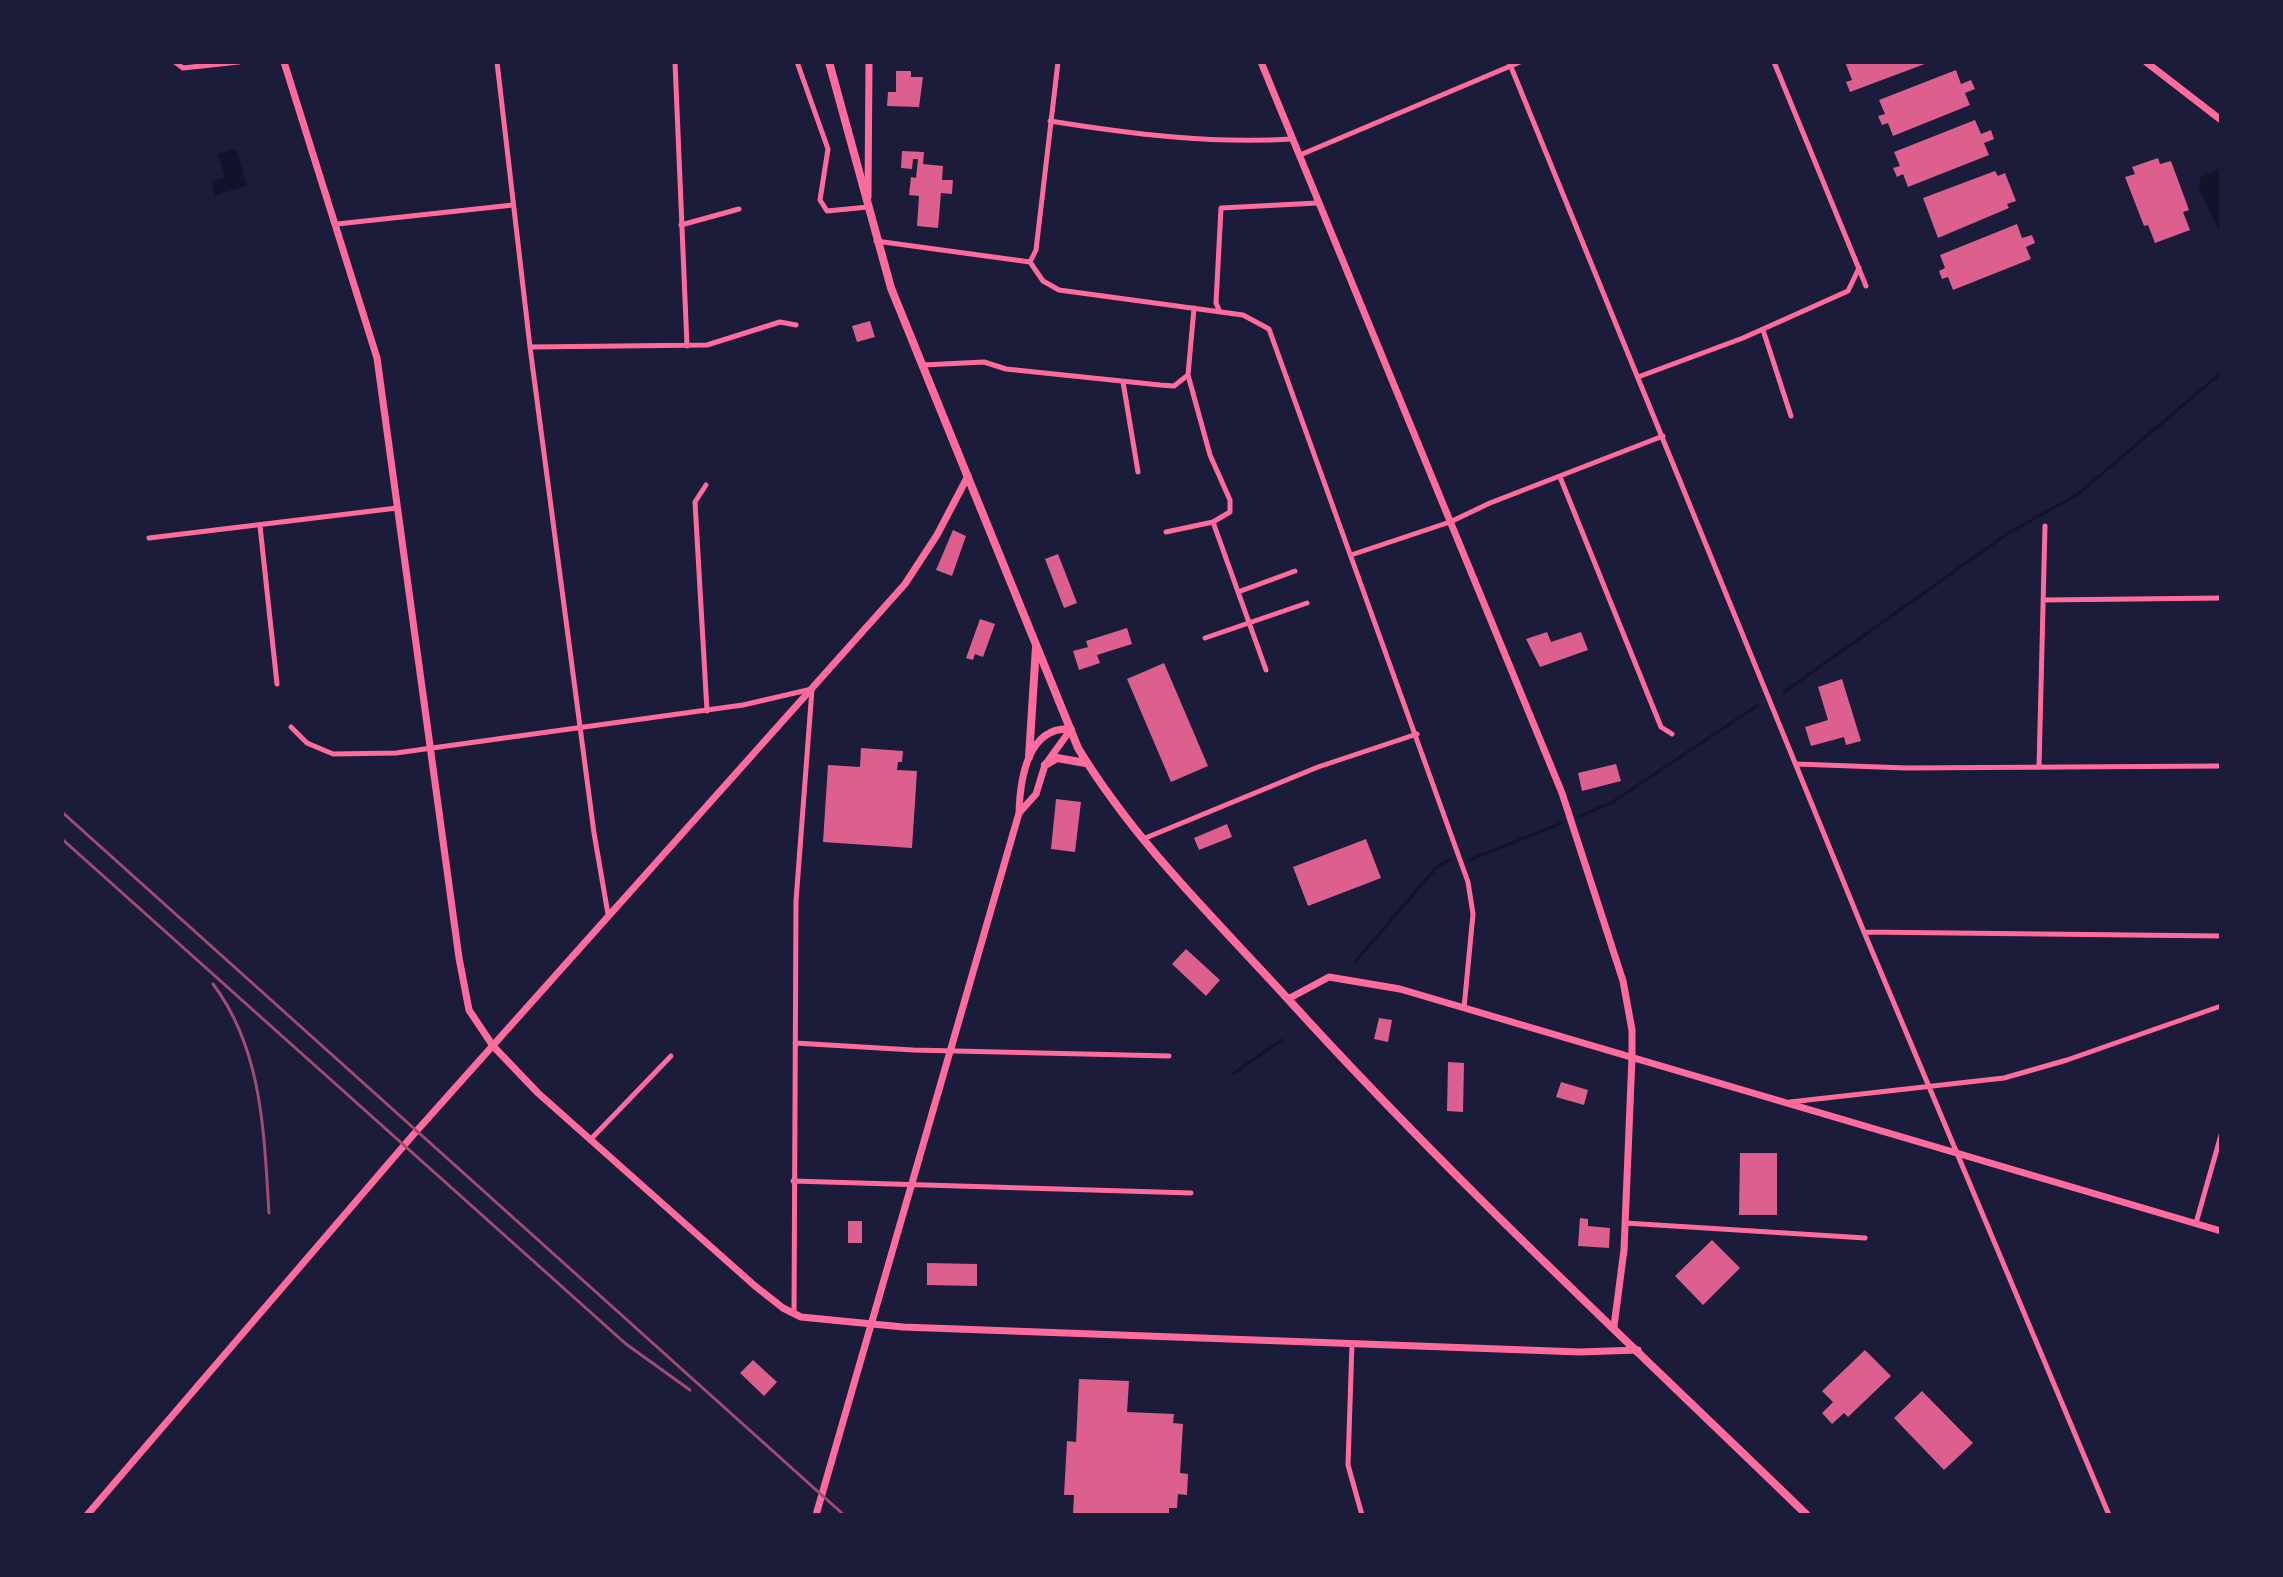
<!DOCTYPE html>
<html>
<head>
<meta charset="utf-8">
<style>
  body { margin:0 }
  #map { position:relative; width:2283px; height:1577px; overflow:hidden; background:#1b1b3a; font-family:Montserrat,sans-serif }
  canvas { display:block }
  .frame { position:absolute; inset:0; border:64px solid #1b1b3a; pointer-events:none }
</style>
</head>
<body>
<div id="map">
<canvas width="2283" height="1577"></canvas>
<div class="frame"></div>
</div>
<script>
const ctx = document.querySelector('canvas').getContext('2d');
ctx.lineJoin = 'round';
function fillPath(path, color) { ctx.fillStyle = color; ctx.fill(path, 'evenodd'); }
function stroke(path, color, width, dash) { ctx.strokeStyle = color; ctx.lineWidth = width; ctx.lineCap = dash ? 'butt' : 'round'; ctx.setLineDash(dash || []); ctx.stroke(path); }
fillPath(new Path2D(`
  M236,149l11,37 -32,9 -4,-13 14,-5 -7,-23z
  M2221,168v63h-2l-21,-44 3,-10z`), '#12122b');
stroke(new Path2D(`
  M1784,692l223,-158 71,-40 143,-121
  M1580,816l31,-13 147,-98
  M1469,860l93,-37
  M1355,962l81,-94 15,-9
  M1234,1073l48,-33`), '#12122b', 3);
fillPath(new Path2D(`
  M1845,62h85l-80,30 -4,-10 6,-2z
  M1956,70l5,14 10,-4 4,9 -10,4 5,12 -77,31 -5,-13 -6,2 -4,-9 7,-2 -6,-14z
  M896,71h15v6h12l-4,30 -32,-1 1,-14h8z
  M1975,120l6,14 10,-4 3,9 -10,4 5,12 -81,32 -5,-13 -6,3 -4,-9 7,-2 -6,-14z
  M902,151l22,1 -1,12 20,2 -1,14h11l-1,14 -11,-1 -3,35 -21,-2 2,-30 -10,-1 2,-18 5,1 2,-19h-5l-1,10 -11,-1z
  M2158,158l2,6 11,-3 18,49 -6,2 7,18 -35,13 -7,-18 -4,1 -19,-49 10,-3 -3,-7z
  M1995,171l3,5 7,-3 11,28 -9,3 2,4 -71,30 -15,-40z
  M2017,224l5,14 10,-3 3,8 -9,4 5,12 -78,31 -5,-13 -6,2 -3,-8 6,-3 -5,-13z
  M870,321l5,16 -18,5 -5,-16z
  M953,530l13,6 -14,40 -16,-6z
  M1058,554l19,49 -13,5 -19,-49z
  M980,619l15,5 -12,33 -8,-3 -2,6 -7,-2z
  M1127,628l5,16 -35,11 3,8 -21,7 -6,-19 15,-4 -2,-6z
  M1547,632l4,10 30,-10 7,18 -48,17 -14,-28z
  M1164,663l44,103 -37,16 -44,-103z
  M1842,679l19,62 -15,4 -2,-8 -33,9 -6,-19 23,-7 -10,-33z
  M861,748l42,3 -1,11h-4l-1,8 20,1 -5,77 -89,-6 5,-77 32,2z
  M1616,764l5,17 -39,10 -4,-18z
  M1056,799l25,3 -6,50 -24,-3z
  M1227,824l5,13 -33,13 -5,-12z
  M1366,839l15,39 -73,28 -15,-39z
  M1186,949l34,31 -14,16 -34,-32z
  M1379,1018l13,2 -4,22 -14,-3z
  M1448,1062l16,1 -1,49 -16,-1z
  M1561,1082l27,8 -4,15 -28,-8z
  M1740,1153h37v62h-38z
  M1580,1218l8,1v7l22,2 -1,20 -31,-2z
  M848,1221h14v22h-14z
  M1712,1240l28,28 -37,37 -28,-29z
  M927,1263l50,1v22l-50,-1z
  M1865,1350l26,26 -43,41 -4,-4 -12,11 -10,-11 11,-11 -11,-11z
  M753,1360l24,22 -13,14 -24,-23z
  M1079,1379l50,2 -2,31 47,2 -1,9 10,1 -3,49 8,1 -1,21 -9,-1 -1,14h-8v7l-96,-1 1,-19h-10l3,-54 9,1z
  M1922,1391l51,52 -29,27 -50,-52z`), '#dd5f8e');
stroke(new Path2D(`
  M175,62l8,6 56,-6
  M497,62l33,285 64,486 14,81
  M675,62l12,284
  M797,62l31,87 -8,51 7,11 41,-4
  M1509,62l355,870 245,583
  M1774,62l92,224
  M1050,121c81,13 160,23 242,18
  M1300,155l220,-93
  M337,224l176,-19
  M681,225l58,-16
  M876,241l154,21 13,19 16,9 184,25 26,14 199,553 5,32 -9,94
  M1030,262l6,-12 22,-188
  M1220,312l-4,-9 5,-95 96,-5
  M1763,330l28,86
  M530,347l177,-2 73,-23 16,3
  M923,365l61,-3 22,7 154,16 14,1 14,-11
  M1638,377l105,-39 105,-47 11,-23
  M1123,382l15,90
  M1560,477l101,250 11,7
  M706,485l-11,17 12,209
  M1213,522l53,148
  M260,526l17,158
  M1166,532l47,-10 17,-10v-12l-20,-45 -22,-80 6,-67
  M149,538l248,-30
  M1351,555l99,-33 40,-19 173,-67
  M1238,592l57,-21
  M2044,600l177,-2
  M1205,638l102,-35
  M291,727l16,16 26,11 63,-1 347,-48 69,-16 -16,212 -2,412
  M1796,764l111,4 314,-2
  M2039,767l6,-241
  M1143,839l175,-72 99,-33
  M1864,932l357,4
  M795,1043l118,7 256,6
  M1790,1102l214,-24 63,-18 154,-54
  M591,1139l80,-83
  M793,1181l398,12
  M1625,1223l240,15
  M2196,1223l25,-88
  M1352,1343l-4,122 14,50`), '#ff6b9d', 5);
stroke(new Path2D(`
  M1261,62l301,731 61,188 9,49v27l-8,193 -10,76
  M2146,62l75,58
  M868,197l1,-135
  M87,1515l326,-380 492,-551 32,-49 31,-59`), '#ff6b9d', 7);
stroke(new Path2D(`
  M284,62l93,296 82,600 10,52 24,36 45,47 217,193 28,22 18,9 102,10 677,25 58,-2
  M1019,813l17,-19 9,-29 26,-36
  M1288,999l41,-22 71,12 821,242
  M816,1515l203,-702c1,-35 9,-87 52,-84`), '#ff6b9d', 7);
stroke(new Path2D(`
  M829,62l62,226 187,460c57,94 135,169 209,250 164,181 345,347 520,517
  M1029,757l7,-110
  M1045,765l12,-7 29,5`), '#ff6b9d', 8);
stroke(new Path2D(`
  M62,812l782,703
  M62,839l564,505 64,46
  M213,984c50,66 51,151 56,229`), '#a44b75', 3);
</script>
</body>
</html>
